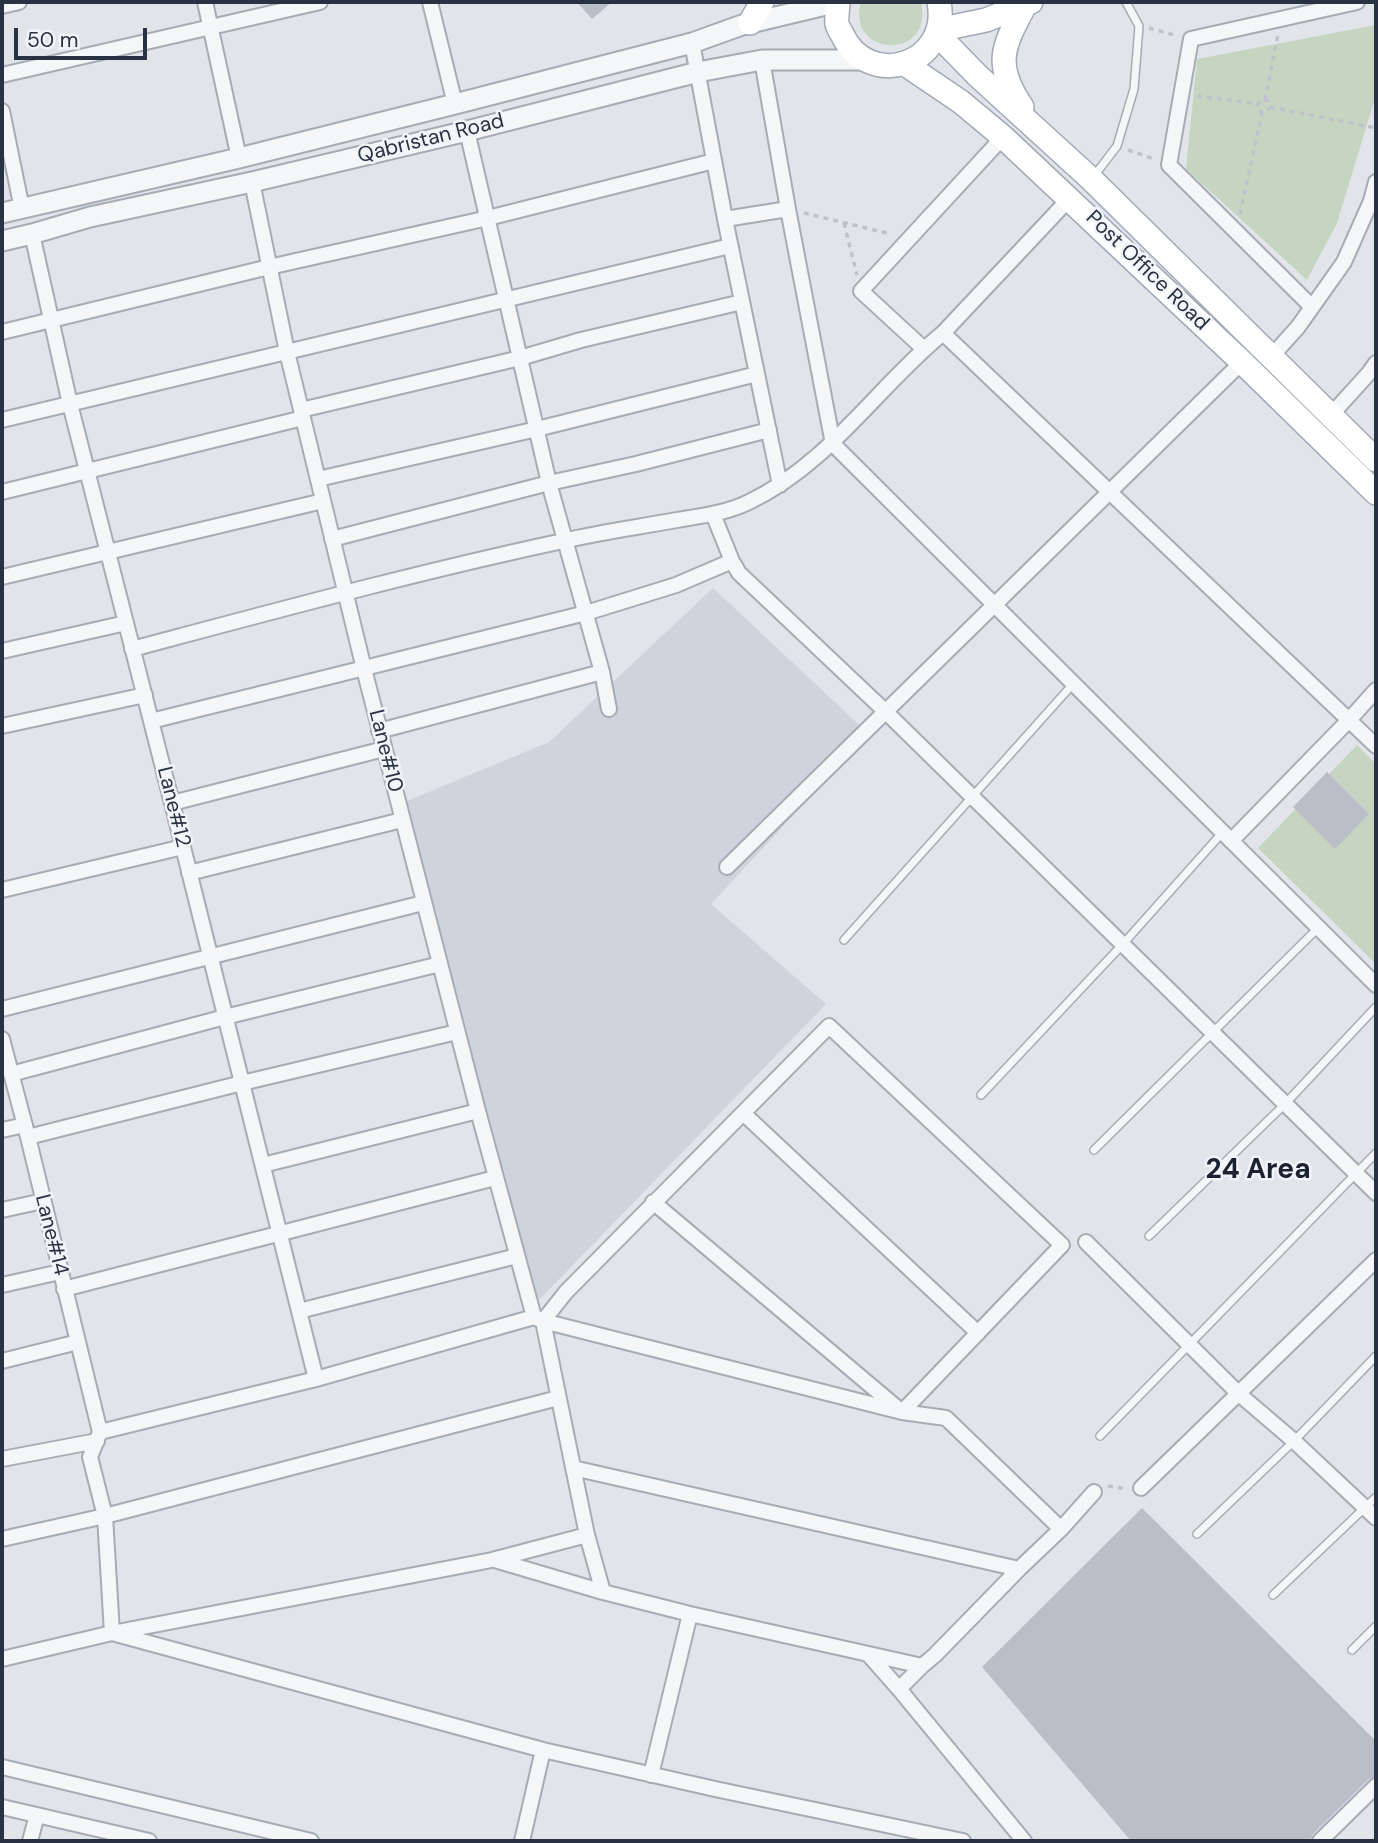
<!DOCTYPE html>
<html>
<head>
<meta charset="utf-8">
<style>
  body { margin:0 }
  #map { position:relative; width:1378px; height:1843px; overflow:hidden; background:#e1e5ea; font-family:"DM Sans",sans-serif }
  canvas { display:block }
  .frame { position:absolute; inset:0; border:4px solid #293242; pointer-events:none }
  .scale { position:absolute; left:14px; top:28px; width:133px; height:32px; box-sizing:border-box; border:4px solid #293242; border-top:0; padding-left:9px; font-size:21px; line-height:24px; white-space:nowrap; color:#293242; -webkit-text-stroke:5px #f1f4f8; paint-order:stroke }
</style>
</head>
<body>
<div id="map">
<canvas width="1378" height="1843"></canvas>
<div class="frame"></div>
<div class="scale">50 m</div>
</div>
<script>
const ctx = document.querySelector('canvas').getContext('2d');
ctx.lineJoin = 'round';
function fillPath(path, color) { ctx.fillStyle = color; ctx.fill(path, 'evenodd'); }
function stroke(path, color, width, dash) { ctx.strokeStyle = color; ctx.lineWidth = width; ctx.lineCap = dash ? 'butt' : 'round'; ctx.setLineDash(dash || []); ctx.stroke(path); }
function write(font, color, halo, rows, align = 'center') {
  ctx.font = font + ' "DM Sans",sans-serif'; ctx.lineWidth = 5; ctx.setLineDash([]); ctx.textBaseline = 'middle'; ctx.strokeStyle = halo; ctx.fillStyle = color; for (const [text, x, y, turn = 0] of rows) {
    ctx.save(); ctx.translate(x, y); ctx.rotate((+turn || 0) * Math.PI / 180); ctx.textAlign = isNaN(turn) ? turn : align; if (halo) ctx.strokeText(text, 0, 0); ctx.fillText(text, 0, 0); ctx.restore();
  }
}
fillPath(new Path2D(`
  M713,588l156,146 -158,170 115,100 -288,297 -143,-495 154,-64z`), '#cfd4dc');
fillPath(new Path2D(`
  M861,2h60c14,60 -76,55 -60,0z
  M1376,25v70l-39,128 -30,57 -121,-111 11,-110z
  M1357,745l19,19v200l-118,-116z`), '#c6d4c2');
fillPath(new Path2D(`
  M577,2h35l-20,17z
  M1327,772l42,42 -34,35 -42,-42z
  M1142,1508l234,233v36l-7,2 -56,55 -3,7h-179l-149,-174z`), '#b9bec7');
const service = new Path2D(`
  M1094,176l23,-30 17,-57 5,-63 -13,-24
  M844,940l229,-256
  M981,1095l142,-151 99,-111
  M1094,1150l224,-222
  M1149,1236l136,-132 91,-97
  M1100,1436l276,-283
  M1197,1534l97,-93 82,-85
  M1273,1595l103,-98
  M1352,1650l24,-24`);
const minor = new Path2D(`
  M205,2l34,156
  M430,2l25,102
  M2,6l17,-4
  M692,43l33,176 55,266
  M762,60l26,149 45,235 543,541
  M2,75l318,-73
  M2,111l20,98
  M467,131l82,352 53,189 7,37
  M252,182l35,170 77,317 114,442 56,206
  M725,219l63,-10
  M32,234l38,170 102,399 144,576
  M1312,307l-143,-142 22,-126 166,-37
  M2,332l267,-65 219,-49 226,-57
  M943,333l433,413
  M924,349l-63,-58 142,-154
  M1271,357l27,-30 46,-65 27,-61 5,-19
  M301,410l219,-52 61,-18 161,-38
  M1330,416l39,-43 7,-10
  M2,420l728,-174
  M318,479l219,-50 220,-55
  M2,492l301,-74
  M713,514l19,47 7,12 147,139 490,481
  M332,539l217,-56 87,-19 133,-34
  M2,577l321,-76
  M132,649c143,-38 286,-77 431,-108 37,-9 76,-14 114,-21 24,-4 50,-7 72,-18 80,-38 127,-114 194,-169l127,-135
  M2,651l124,-28
  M151,721l435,-108 90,-28 56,-24
  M2,726l143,-31
  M379,731l223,-59
  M172,803l212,-54
  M1231,841l119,-122 26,-29
  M727,867l515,-505
  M189,873l213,-53
  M2,890l181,-43
  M2,1009l421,-106
  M2,1039l26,98 72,295
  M11,1074l214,-57 215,-53
  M743,1113l235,220
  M2,1130l23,-5
  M28,1137l214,-54 215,-51
  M263,1165l215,-54
  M653,1202l249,210 44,6 115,111
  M2,1210l41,-9
  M1086,1242l153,152 55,47 82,77
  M2,1285l58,-13
  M64,1289l431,-111
  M299,1311l218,-55
  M2,1361l76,-19
  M100,1432l216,-53 218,-62 9,4 359,91 160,-167 -233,-219 -263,266 -23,29 44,214 16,57
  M100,1432l-10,25 15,59 7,117 380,-73 95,-25
  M2,1459l95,-18
  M573,1468l446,101
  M1141,1488l235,-228
  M2,1539l103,-23 453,-118
  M495,1560l108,32 87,22 232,52 13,-11 84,-86 42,-40 33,-37
  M869,1655l30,34 125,152
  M2,1659l110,-26 431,117 172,39 248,52
  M899,1689l23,-23
  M2,1767l309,74
  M651,1775l39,-161
  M2,1807l147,34
  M30,1841l7,-26
  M522,1841l21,-91
  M1320,1841l56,-55`);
const tertiary = new Path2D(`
  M2,213l237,-55 216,-54 237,-61 50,-18 96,-23
  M2,241l30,-7 58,-17 162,-35 215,-51 231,-59 64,-12h102`);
const primary = new Path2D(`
  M838,2c0,7 -2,15 -1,22 0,1 4,9 5,10 26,57 109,31 97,-32
  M750,23l12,-21
  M938,30l48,-10 45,-18
  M937,34l41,42 113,103 285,281
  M905,64l56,38 42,35 239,225 134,131
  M1022,107c-30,-44 -18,-62 4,-104`);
stroke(service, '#a6acb4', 10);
stroke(minor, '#a6acb4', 18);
stroke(tertiary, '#a6acb4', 23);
stroke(primary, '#a1a9b6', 26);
stroke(new Path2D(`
  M1149,28l29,8
  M1197,96l61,8 4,-5 6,2 2,6 -4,5 -4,1 -5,-6 1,-3
  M1265,100l13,-66
  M1270,107l106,21
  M1128,150l26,9
  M804,213l87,21
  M1240,214l22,-101
  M844,223l13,52
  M1108,1486l20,3`), '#bfc3c9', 3.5, [5, 5]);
stroke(service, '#f4f6f8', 7);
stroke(minor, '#f4f6f8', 14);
stroke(tertiary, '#f4f6f8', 19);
stroke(primary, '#fff', 23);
write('21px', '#293242', '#f1f4f8', [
  ["Qabristan Road",431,139,-14],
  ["Post Office Road",1147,271,44],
  ["Lane#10",385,751,76],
  ["Lane#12",173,807,76],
  ["Lane#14",51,1235,76]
]);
write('bold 28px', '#1b2333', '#f1f4f8', [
  ["24 Area",1258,1171]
]);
</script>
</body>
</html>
